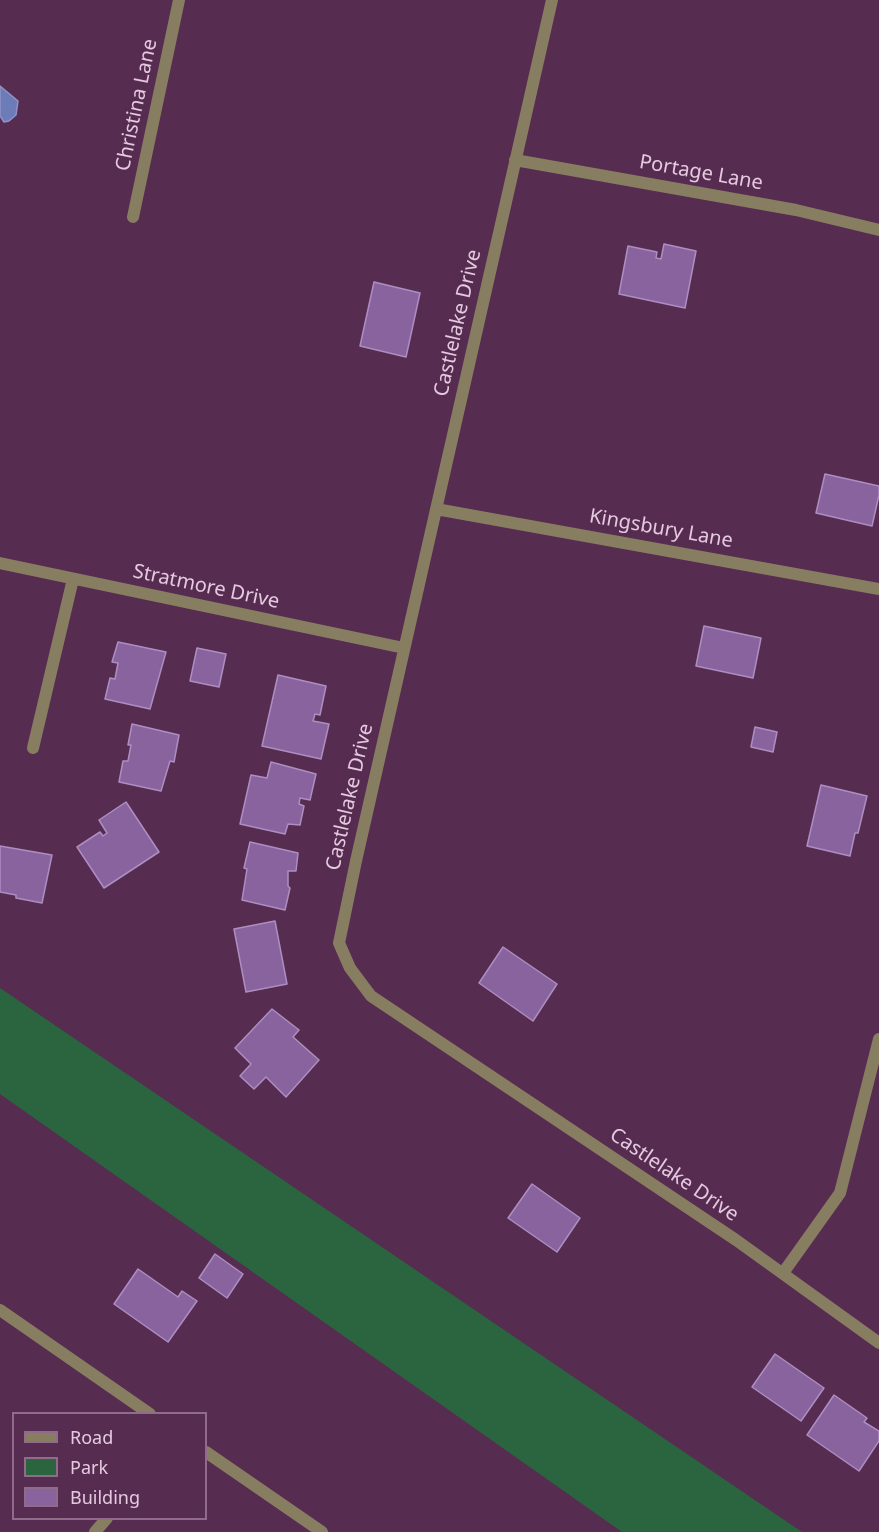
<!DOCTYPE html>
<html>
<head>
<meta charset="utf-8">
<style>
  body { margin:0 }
  #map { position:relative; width:879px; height:1532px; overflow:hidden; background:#572c51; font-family:"Noto Sans",sans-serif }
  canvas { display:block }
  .legend { position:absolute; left:12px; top:1412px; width:195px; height:108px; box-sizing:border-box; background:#572c51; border:2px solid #906b8a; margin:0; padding:8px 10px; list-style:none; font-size:18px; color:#e5cadf }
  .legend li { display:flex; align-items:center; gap:12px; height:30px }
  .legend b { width:30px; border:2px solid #906b8a }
</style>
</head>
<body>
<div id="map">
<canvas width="879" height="1532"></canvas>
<ul class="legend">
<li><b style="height:8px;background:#877e61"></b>Road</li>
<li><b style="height:16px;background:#2b653f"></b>Park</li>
<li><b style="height:16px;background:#88639d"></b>Building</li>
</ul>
</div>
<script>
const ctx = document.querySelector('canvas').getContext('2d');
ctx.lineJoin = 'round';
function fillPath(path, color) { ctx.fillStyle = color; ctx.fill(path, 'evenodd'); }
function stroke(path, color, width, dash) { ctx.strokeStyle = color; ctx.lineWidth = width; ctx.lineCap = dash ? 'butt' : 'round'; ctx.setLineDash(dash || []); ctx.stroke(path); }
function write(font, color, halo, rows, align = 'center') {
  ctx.font = font + ' "Noto Sans",sans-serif'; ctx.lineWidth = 6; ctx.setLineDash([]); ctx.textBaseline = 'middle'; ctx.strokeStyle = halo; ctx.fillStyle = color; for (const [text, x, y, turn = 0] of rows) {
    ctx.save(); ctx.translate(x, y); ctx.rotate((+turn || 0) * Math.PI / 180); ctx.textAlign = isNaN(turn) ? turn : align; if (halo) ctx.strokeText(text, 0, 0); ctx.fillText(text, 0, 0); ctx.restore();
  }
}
fillPath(new Path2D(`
  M0,988l802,544h-180l-622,-438z`), '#2b653f');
const water = new Path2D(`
  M0,86l18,15 -2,14 -7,6 -5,1 -4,-6z`);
fillPath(water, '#6c7cb9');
stroke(water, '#9093c4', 1.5);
const building = new Path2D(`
  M664,244l32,7 -11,57 -66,-14 9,-48 29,6 -1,6 5,1z
  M374,282l46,11 -14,64 -46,-11z
  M825,474l54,12v9l-7,31 -56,-13z
  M704,626l57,12 -8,40 -57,-12z
  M118,642l48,10 -16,57 -45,-10 5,-21 5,1 3,-16 -6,-1z
  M197,648l29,6 -7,33 -29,-6z
  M278,675l48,11 -6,29 -5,-1 -2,7 16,3 -8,35 -59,-13z
  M132,724l47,11 -5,27 -4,-1 -9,30 -42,-9 4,-21h5l3,-16h-3z
  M755,727l22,5 -4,20 -22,-5z
  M271,762l45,12 -6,26 -10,-2 -1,6 5,2 -4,19 -12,-1 -3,10 -45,-10 11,-49 16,3z
  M821,785l46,11 -9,37h-3l-5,23 -43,-10z
  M126,802l33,50 -55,36 -27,-41 23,-15 3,4 4,-3 -8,-13z
  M250,842l48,11 -2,18h-8v15l2,2 -5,22 -43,-10 5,-31 -3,-1z
  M0,846l52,9 -10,48 -26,-5v-3l-16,-3z
  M275,921l12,63 -41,8 -12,-63z
  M503,947l54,37 -24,37 -54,-38z
  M272,1009l27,21 -6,7 26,23 -33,37 -20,-20 -12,12 -14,-13 11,-12 -16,-16z
  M532,1184l48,34 -23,34 -49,-34z
  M215,1254l28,20 -16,24 -28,-20z
  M138,1269l40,28 4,-6 15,10 -29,41 -54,-38z
  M775,1354l49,34 -23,33 -49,-34z
  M834,1395l33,23 -3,4 15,9v10l-20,30 -52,-36z`);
fillPath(building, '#88639d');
stroke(building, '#ae8ec2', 1.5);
stroke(new Path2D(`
  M552,0l-196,861 -17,82 11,25 21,28 365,244 143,103
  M515,160l281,50 83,20
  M133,217l46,-217
  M436,509l443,80
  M0,563l404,85
  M33,748l40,-169
  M783,1273l57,-80 39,-154
  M0,1310l150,104
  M206,1452l116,80
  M95,1532l12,-14`), '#877e61', 12);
write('20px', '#e5cadf', '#572c51', [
  ["Christina Lane",137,105,-78],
  ["Portage Lane",701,173,10],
  ["Castlelake Drive",458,323,-77],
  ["Kingsbury Lane",661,529,10],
  ["Stratmore Drive",206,587,12],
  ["Castlelake Drive",350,797,-77],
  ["Castlelake Drive",674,1175,34]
]);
</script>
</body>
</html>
